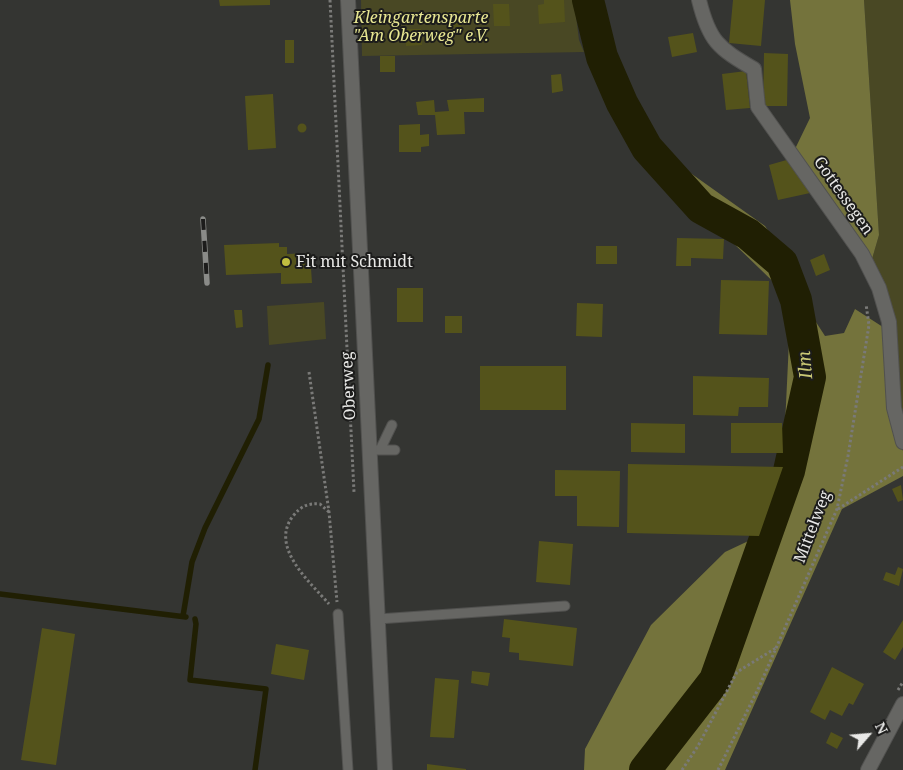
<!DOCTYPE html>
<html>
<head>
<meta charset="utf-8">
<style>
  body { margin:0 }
  #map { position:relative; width:903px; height:770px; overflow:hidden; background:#343532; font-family:"Noto Serif",serif }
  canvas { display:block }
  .north { position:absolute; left:843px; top:710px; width:50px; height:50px; -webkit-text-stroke:4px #1c1c1b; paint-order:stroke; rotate:63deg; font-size:14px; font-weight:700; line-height:20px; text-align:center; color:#e9e9e7 }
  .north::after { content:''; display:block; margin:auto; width:18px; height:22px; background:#e9e9e7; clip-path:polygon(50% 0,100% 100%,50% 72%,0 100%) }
</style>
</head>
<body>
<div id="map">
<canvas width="903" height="770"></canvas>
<div class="north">N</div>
</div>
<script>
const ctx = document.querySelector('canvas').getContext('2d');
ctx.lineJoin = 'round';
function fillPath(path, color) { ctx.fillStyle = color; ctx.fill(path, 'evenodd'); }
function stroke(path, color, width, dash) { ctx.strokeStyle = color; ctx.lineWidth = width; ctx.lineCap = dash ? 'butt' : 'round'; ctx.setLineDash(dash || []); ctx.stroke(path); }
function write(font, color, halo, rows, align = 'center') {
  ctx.font = font + ' "Noto Serif",serif'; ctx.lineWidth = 4; ctx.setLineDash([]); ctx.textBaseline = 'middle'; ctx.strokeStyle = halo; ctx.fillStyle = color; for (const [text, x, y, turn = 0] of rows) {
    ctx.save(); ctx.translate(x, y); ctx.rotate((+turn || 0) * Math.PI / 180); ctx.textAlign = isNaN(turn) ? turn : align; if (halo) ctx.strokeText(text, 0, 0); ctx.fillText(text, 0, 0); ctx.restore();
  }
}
fillPath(new Path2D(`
  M361,0h213l5,40 5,12 -222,4z
  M864,0h39v418c-11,-51 -2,-116 -31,-159l7,-24z
  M324,302l2,37 -57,6 -2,-39z`), '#494824');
fillPath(new Path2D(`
  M790,0h74l15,235 -7,24 -77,-110 15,-31 -15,-74z
  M682,167l83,59 44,67 5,26 11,17 19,-3 11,-24 31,20 5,88 12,34v25l-61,33 -117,261h-141l1,-21 66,-124 74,-73 34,-16 24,-69 8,-168 -95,-92z`), '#74733c');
stroke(new Path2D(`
  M0,594l186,23
  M183,616l9,-54 13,-34 54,-109 9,-54
  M195,619l1,5 -6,56 76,9 -11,81`), '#201f03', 5.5);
stroke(new Path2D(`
  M588,0l14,57 20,46 25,45 54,60 47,26 34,29 14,37 14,77 -21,94 -74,209 -70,90`), '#201f03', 32);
fillPath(new Path2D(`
  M219,0h51v5l-50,1z
  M544,0h20l1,22 -26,2 -1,-19 6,-1z
  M733,0h32l-4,46 -32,-3z
  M493,4h16l1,22h-16z
  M447,11h13l1,16 -13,1z
  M405,29h16l1,16 -16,1z
  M693,33l4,19 -25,5 -4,-20z
  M285,40h9v23h-9z
  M764,53l24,1 -1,52h-24z
  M380,56h15v16h-15z
  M746,71l4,37 -24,2 -4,-36z
  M561,74l2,17 -11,2 -1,-18z
  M273,94l3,54 -28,2 -3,-54z
  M484,98v14h-20l1,22 -28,1 -2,-20h-17l-2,-13 18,-2 1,12 14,-1 -2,-11z
  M297.5 128a4.5 4.5 0 1 1 9 0a4.5 4.5 0 1 1-9 0Z
  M420,124v11l9,-1v12l-8,1v5h-22v-27z
  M790,159l20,34 -32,7 -9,-35z
  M677,238l47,1 -1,20 -32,-1v8h-15z
  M279,243v4h8v7l23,-1 2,30 -31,1v-11l-55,2 -2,-30z
  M596,246h21v18h-21z
  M824,254l6,16 -14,6 -6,-16z
  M721,280l48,1 -2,54 -48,-1z
  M397,288h26v34h-26z
  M577,303l26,1 -1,33 -26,-1z
  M234,310h8l1,17 -7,1z
  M445,316h17v17h-17z
  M480,366h86v44h-86z
  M693,376l76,2 -1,29h-29l-1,9 -45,-1z
  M631,423l54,1v29l-54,-1z
  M731,423h51l1,30h-52z
  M628,464l155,3 -24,69 -132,-3z
  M555,470l65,1 -1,56 -42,-1v-30h-22z
  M901,485l2,15 -5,2 -6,-13z
  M539,541l34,3 -3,41 -34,-3z
  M898,567l5,2 -4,17 -16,-6 3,-8 9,3z
  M504,619l73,9 -4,38 -54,-6v-7l-10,-1 1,-14 -8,-1z
  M903,620v27l-8,13 -12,-8z
  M42,628l33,6 -19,131 -35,-5z
  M276,644l33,6 -5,30 -33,-6z
  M832,667l32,17 -11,21 -4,-2 -7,13 -12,-6 -5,10 -15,-8z
  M472,671l18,2 -2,13 -17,-3z
  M435,678l24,2 -5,58 -24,-1z
  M831,732l12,6 -6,11 -11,-6z
  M427,764l39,5v1h-39z`), '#54531b');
const service = new Path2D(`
  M375,450h20
  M380,450l12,-25
  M338,614l10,156
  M378,619l187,-13`);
const minor = new Path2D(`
  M348,0l37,770
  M699,0c10,41 19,48 55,69l4,38 104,147 17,34 10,34 5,86 9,34`);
const secondary = new Path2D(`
  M868,770l35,-66`);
stroke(service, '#51514f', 11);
stroke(minor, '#51514f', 16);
stroke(secondary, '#51514f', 16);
stroke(new Path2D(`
  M330,0l24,492
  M309,372l20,140 8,90
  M838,509l65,-42
  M329,512l-9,-8c-12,-1 -19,2 -27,12 -24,31 17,66 36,88
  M898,690l5,-8
  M682,770l16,-24 39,-74 39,-24
  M718,770l41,-83 78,-178 11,-53 21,-131 -3,-21`), '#7a7a78', 3, [2.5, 2.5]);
stroke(service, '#666663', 9);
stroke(minor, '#666663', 14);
stroke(secondary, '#666663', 14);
const rail = new Path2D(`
  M203,219l4,64`);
stroke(rail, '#8a8b88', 5.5);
stroke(rail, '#1c1c1b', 4, [11]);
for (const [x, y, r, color] of [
  [286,262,5,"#c1be40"]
]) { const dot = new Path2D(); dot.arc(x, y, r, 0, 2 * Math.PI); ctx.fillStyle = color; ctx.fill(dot); stroke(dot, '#1c1c1b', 2); }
write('italic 16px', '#e8e792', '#1c1c1b', [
  ["Kleingartensparte",421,18],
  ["\"Am Oberweg\" e.V.",421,36]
]);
write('16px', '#e9e9e7', '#1c1c1b', [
  ["Gottessegen",843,196,55],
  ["Oberweg",349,386,-93],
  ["Mittelweg",813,527,-69]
]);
write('16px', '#e9e9e7', '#1c1c1b', [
  ["Fit mit Schmidt",296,262]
], 'left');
write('italic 18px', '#cac875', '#1c1c1b', [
  ["Ilm",806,365,-95]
]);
</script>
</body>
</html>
